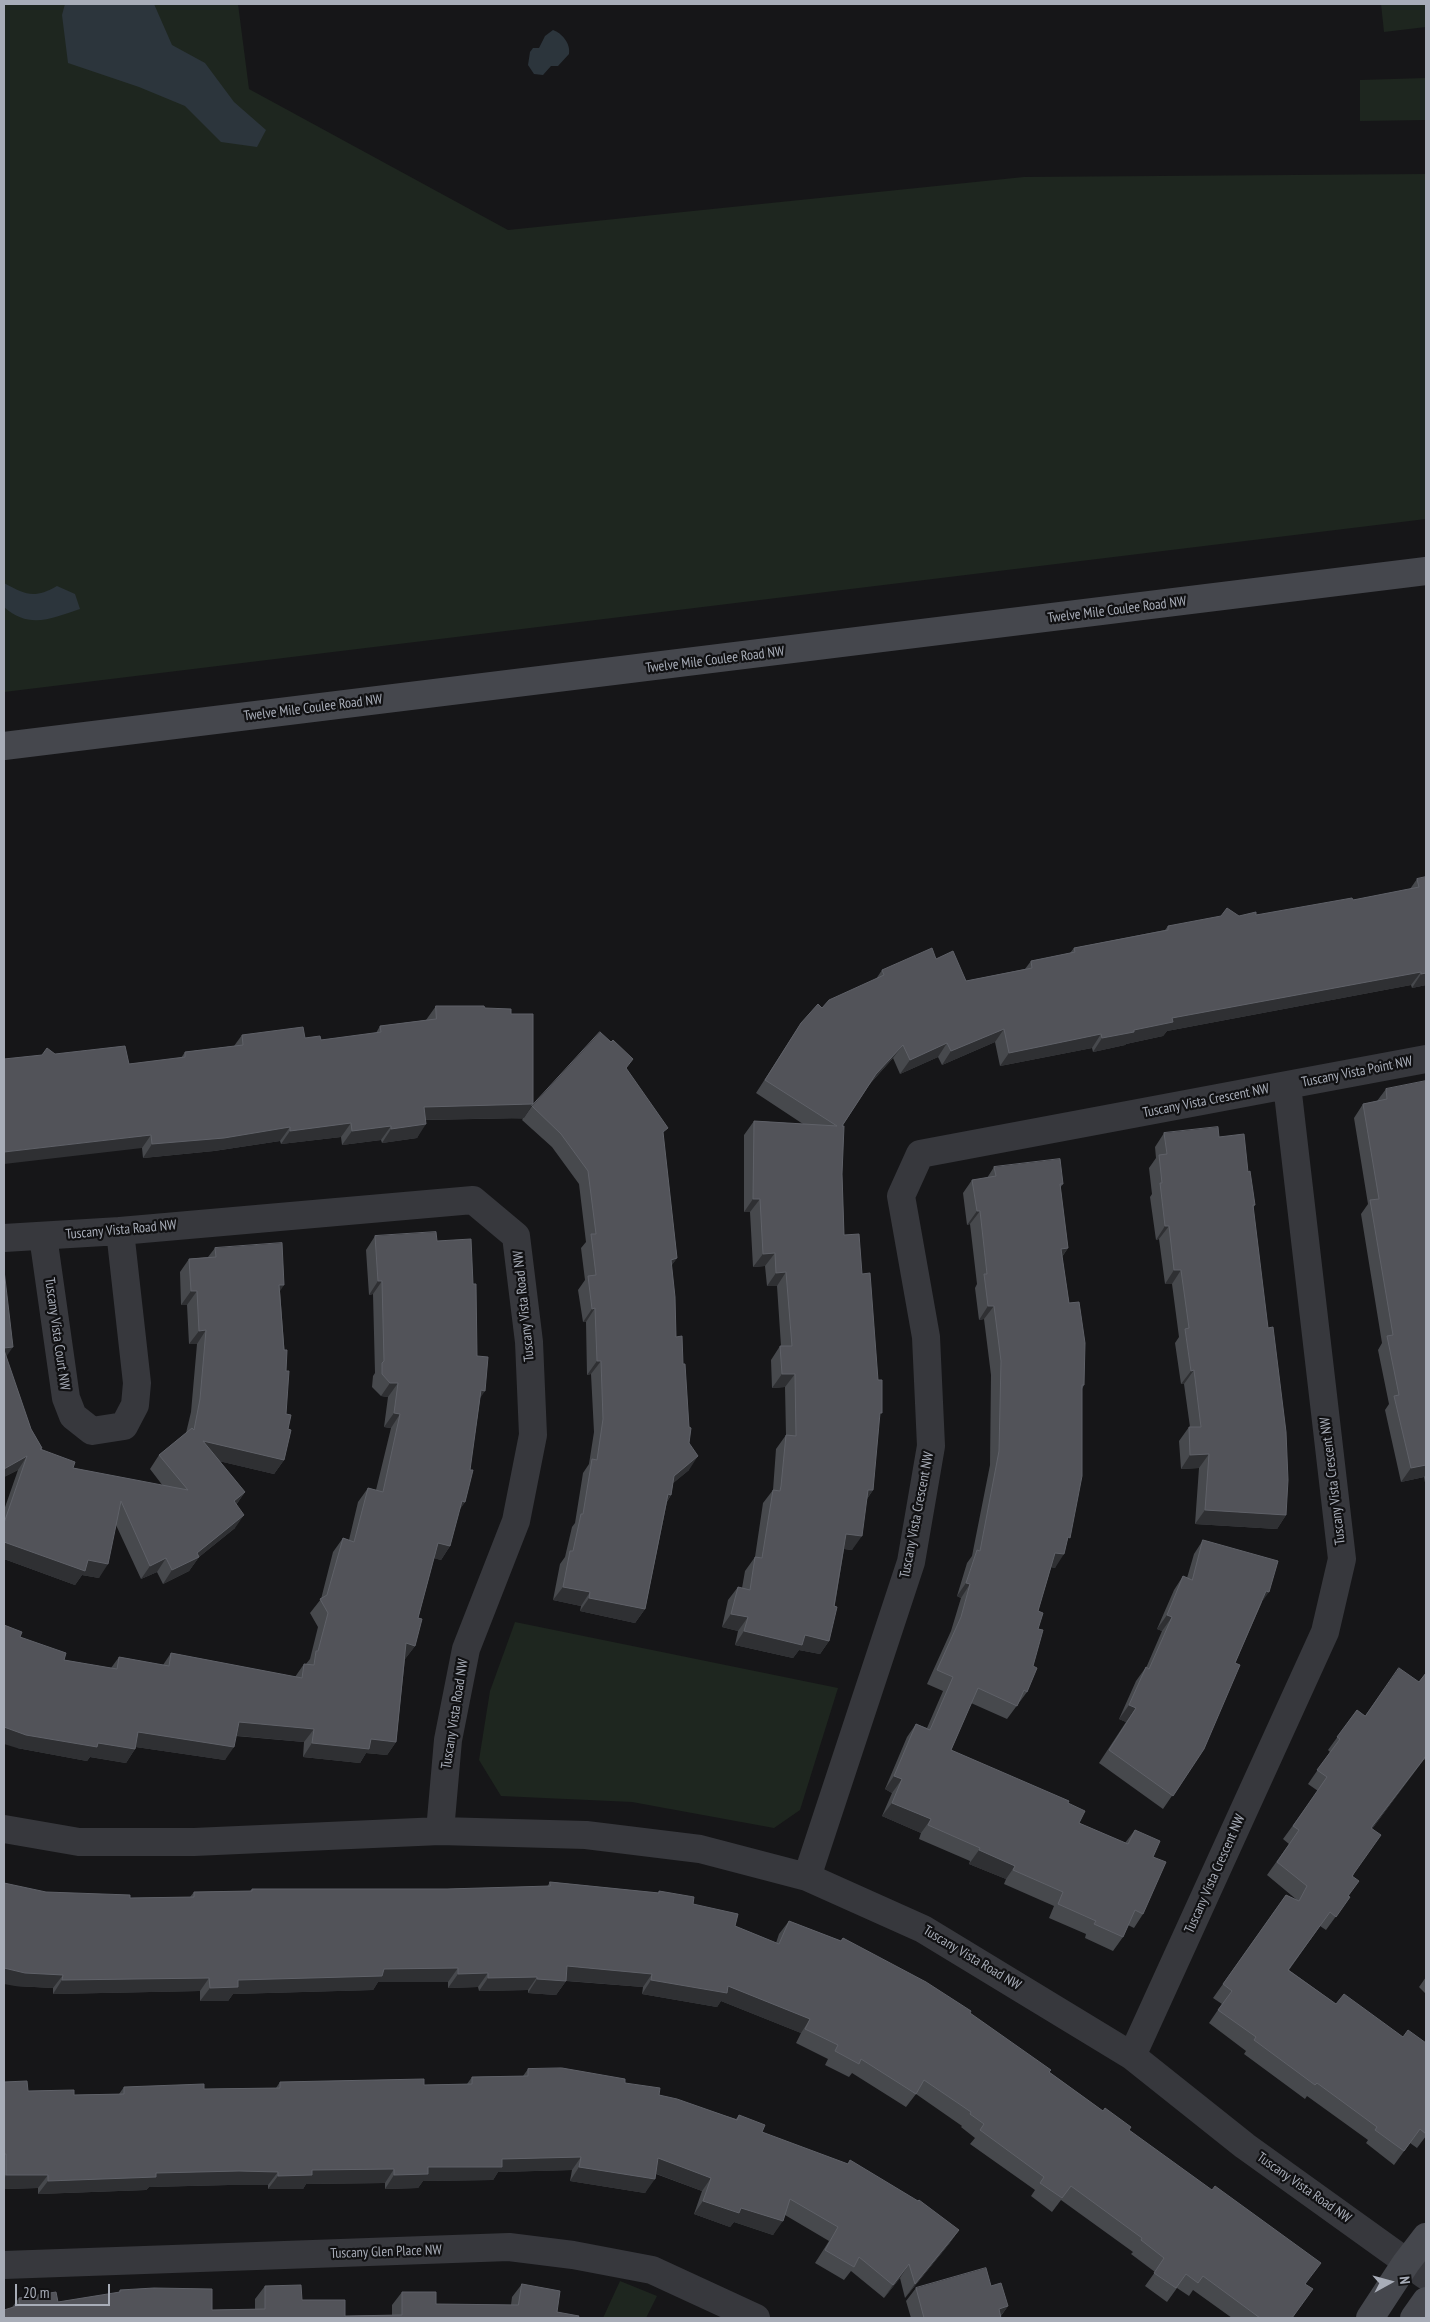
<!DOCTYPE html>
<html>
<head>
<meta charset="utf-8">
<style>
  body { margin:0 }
  #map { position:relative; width:1430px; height:2322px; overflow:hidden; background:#161618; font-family:"PT Sans Narrow",sans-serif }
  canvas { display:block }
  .frame { position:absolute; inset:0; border:5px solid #a8adb8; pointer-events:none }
  .north { position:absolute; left:1365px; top:2257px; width:50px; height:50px; -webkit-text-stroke:4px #111113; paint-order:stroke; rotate:83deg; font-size:14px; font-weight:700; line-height:20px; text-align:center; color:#a8adb8 }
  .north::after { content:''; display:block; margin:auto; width:18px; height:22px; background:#a8adb8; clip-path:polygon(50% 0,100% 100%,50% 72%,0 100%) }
  .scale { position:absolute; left:15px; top:2284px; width:95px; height:22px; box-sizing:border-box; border:2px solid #a8adb8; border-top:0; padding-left:6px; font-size:15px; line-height:18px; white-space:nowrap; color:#a8adb8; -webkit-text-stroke:4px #111113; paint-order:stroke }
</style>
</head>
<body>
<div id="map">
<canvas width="1430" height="2322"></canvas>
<div class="frame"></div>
<div class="north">N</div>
<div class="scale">20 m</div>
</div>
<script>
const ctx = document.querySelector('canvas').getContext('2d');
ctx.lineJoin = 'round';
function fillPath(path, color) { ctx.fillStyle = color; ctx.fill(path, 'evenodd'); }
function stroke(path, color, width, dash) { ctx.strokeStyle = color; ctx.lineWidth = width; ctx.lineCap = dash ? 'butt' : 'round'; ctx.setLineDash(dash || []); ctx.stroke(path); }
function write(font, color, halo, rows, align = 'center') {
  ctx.font = font + ' "PT Sans Narrow",sans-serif'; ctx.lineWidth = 4.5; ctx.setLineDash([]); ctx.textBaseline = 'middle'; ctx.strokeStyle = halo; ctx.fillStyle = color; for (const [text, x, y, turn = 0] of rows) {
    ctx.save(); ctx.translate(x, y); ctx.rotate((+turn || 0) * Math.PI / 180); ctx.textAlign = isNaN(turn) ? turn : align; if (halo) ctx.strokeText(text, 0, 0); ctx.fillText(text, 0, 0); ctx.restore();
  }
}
fillPath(new Path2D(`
  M4,4h234l11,85 259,141 516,-53 402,-3v345l-1422,173z
  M1381,4h45v23l-42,5z
  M1426,78v42l-66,1v-41z
  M515,1622l323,66 -38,122 -26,18 -142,-26 -131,-6 -22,-36 11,-69z
  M620,2281l37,15 -11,22h-43z`), '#1e261f');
fillPath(new Path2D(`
  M65,4h89l18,41 33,18 29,39 32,28 -9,17 -36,-5 -36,-36 -46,-19 -71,-24 -6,-48z
  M553,30c9,3 18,14 16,24l-11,12h-7l-8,9 -9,-1 -6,-9 2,-13 3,-4h6l6,-12z
  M4,583c22,12 30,16 53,3l18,8 5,15c-28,9 -50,21 -76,-2z`), '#2c353c');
stroke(new Path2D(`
  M1287,1085l139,-26
  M43,1236l23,162 7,18 19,15 32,-5 11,-21 2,-22 -17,-152
  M4,1238l116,-7 353,-31 43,36 13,106 4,93 -17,86 -50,128 -18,91 -8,91
  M4,1829l75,13h115l246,-11 146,4 114,14 107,28 116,52 209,127 113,90 181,130
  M807,1877l104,-315 20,-116 -5,-109 -25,-141 19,-42 367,-69 55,474 -17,73 -193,424
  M4,2265l505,-18 64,8 79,15 104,48`), '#37383d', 28);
stroke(new Path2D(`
  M4,746l1422,-175
  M1370,2318l36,-55 20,-26
  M1414,2318l12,-17`), '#45474d', 28);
fillPath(new Path2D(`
  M1426,877v108l-14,3 -1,-3 -244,46 -4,5 -37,8 -1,1 -32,7 -1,-4 -92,18 -5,-24 -53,23 -4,-8 -38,17 -7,-16 -24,27 -27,41v48l2,61 18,39 17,143 -6,73 -6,9 -15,51 -8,-1 -15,92 -9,13 -21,-4 -6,8 -58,-13 3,-14 -16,-4 6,-27 10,-13 4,1 3,-17 10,-14 8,-54 10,-13 3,-41 10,-14 -1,-48 -13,1 -1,-28 9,-14h1l-4,-60h-10l-2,-20 -12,1 -3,-55h-6v-77l10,-14 49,3 -47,-31 45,-70 21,-15 54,-29 6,-9 54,-11 30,22 59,-12 6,-8 39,-8 4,-5 91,-18 3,-4 71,-10 17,-1 97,-15 57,-11 7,-10z
  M436,1006l49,2 26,6 13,104 -98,2 -9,18 -35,5 -1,-3 -39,5 -1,-8 -60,7 -1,-3 -66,10 -71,7 -1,-10 -87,-94 74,10 52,-6 4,-6 49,-6 8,-11 63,3 16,2 55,-7 4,-7 46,-6z
  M626,1069l37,66 14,123 -6,8 5,71 7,27 6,79v27l-16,13 -2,12 -4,7 -22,107 -10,14 -55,-12 1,-5 -28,-6 7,-36 5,-7 7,-30 3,-4 8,-50 6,-9 5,-32 -3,-58 -4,1 -1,-53h-3l-5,-32 7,-10 -4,-32 5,-6 -7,-58 -27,-37 -30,-27 10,-14z
  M1426,1081v407l-2,-11 -23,5 -16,-72 4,-6 -11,-54 4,-7 -21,-129 7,-10 -14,-86 9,-14 14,-3 9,-12z
  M1164,1133l55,4 29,35 7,33 -2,3 33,307 -9,14 -82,-5 4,-56 -18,1 -2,-28 10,-14h1l-6,-43h-3l-6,-41 4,-6 -7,-53h-7l-6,-45 -3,1 -6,-43 2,-3 -3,-26 7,-10 -1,-11z
  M994,1167l69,17 -3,4 8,60 -6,9 7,46 15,82 -2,4 -16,154 -11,25 -4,-1 -13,44v18l-5,37 -6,26 -20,27 -36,-16 -20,47 117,53 11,20 46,20 10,-13 18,27 -10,57 -9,14 -6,-3 -5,12 -10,14 -28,-13 1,-4 -37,-16 5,-12 -50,-22 2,-5 -37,-15 1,-3 -51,-22 2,-6 -39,-17 10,-23 -7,-4 22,-52 9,-13 11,4 16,-37 -16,-7 24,-53 10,-33 -4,-2 10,-33 5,-7 18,-91 1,-90 -7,-56 -5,1 -4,-32 2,-4 -7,-60 -3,1 -4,-32 9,-13 15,-2z
  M375,1236l62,5 40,115 3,43 -15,103 -6,8 -9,36 -9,14 -7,-2 -16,60 -3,28 -10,13 -9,83 -9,13 -21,-2 -6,10 -57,-6 1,-15 -68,-6 -11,24 -89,-13 -1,2 -9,14 -36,-6 -3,4 -70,-13 3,-111 44,23 47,8 8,-11 44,8 8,-12 124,24 9,-13h2l4,-5 8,-32 -8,-14 11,-14 12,-47 10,-14 6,2 9,-38 10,-14 8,2 15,-62 -7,-1 4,-30 -7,-1 -9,-9 1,-11 2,-3 -2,-79 -4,1 -3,-45z
  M215,1248l65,43 6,80v43l2,15 -4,31 -10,14 -55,-13 26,31 -9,13 -1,23 -36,29 -10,14 -26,13 -6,-12 -16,7 -25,-54 -17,53 -17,-3 -7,10 -71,-26v-49l14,-40 -14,7v-207l2,87 25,72 11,19 -1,1 32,19 90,18 -13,-17 9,-14 27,-22 5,-21 6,-68h-8l-2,-39h-6l-1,-33 9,-13 19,-2z
  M1203,1540l59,62 -27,61 -31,86 -41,60 -64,-46 27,-41 -7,-3 17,-38 10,-14v1l16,-37 -5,-2 17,-39 9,-14 4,2 7,-24z
  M1426,1673v88l-2,-2 -52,70 -19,47 -5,20 2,1 -24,33 -6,-4 -31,44 47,34 67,33 23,6v93l-9,12 -7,-5 -16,22 -28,-22 2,-3 -61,-44 -2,3 -61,-45 2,-3 -37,-28 13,-19 -9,-6 73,-103 11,5 -30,-25 22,-31 -6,-5 35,-48 -10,-7 22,-32 -2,-2 29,-40 8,6 54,-34z
  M550,1882l108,11 1,-2 34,13 42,22 41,17 3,-9 10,-13 52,20 2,-3 127,75 79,59 80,58 177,154 -14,34h-60l-39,-28 -4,6 -12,-8 -10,14 -22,-16 10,-14 -24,-18 2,-2 -72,-52 -9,12 -21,-16 4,-6 -65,-46 5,-6 -14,-11 1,-1 -46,-32 -10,13 -54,-34 -3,4 -24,-12 3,-6 -32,-16 5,-10 -80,-32 -4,6 -75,-13 1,-7 -77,-6 -10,14 -28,-2v-3l-49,1 -1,-4 -30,1v-6h-70l-5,8 -140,4 -5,7h-28v-10l-147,3v-6l-38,-2 31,-94 84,6 60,-1 4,-5 56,-1 2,-2h195l100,-2z
  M1426,1977v17l-7,-7z
  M528,2069l97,14 34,12 77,24 3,-4 23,17 197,98 -10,14 -44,54 -5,-20 -16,20 -33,-27 -7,9 -29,-17 14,-22 -44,-26 -12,20 -39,-13 -4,5 -36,-13 8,-23 -46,-17 -11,19 -75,-12 2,-11 -74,2 -5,8 -70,1 -5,7 -33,1v-6l-79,1 -3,5h-35v-4h-39l-80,2 -3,3 -108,4v-6l-34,1v-107l24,9 46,4 45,-1 5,-7 80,2 72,-1 4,-6 144,3 43,-1 5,-7 51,-1z
  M522,2284l35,28 21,6h-574l15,-20 39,4 60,-9 2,-3 92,20 43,-1v-10l10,-13 37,14 43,16 47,-1v-10l10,-13 34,12 75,1 1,-8z
  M991,2286l17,20 -7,10v2h-90l-5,-17 10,-13z`), '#47494d');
fillPath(new Path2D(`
  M1421,972l-10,13 -244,46 -4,5 -37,8 -1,1 -32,7 9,-14 32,-8 38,-12z
  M1426,973v12l-14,3 9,-14z
  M1004,1029l-9,13 -53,23 9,-14z
  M1101,1034l-9,14 -92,18 9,-13z
  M947,1043l-9,14 -38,17 10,-14z
  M903,1045l-10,13 -27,30 10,-14z
  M533,1104l-9,14 -110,2 10,-13z
  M351,1123l-10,14 -60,7 9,-13z
  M426,1124l-9,14 -35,5 9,-14z
  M391,1126l-10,14 -39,5 10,-14z
  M290,1127l-10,14 -66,10 -71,7 9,-14z
  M151,1135l-9,13 -138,16v-12z
  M753,1199h7l-10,13h-6z
  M977,1211h3l-10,13 -3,1z
  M1165,1226h4l-10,13 -3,1z
  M1068,1248l-10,14 3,-13z
  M775,1253l-10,13 -12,1 10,-13z
  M677,1258l-10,14 4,-12z
  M1174,1270h7l-9,14h-7z
  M786,1272l-9,14h-10l9,-13z
  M378,1281h4l-9,13 -4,1z
  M279,1285h5l-9,14z
  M191,1291h6l-10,14h-6z
  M988,1306h6l-10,13 -5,1z
  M595,1308l-9,14h-3l9,-13z
  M206,1330l-9,14h-8l10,-13z
  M13,1347l-9,13v-12z
  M597,1361h4l-10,13 -4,1z
  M1194,1370l-10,14h-3l10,-13z
  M782,1374h13l-10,13 -13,1z
  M390,1383h8l-10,14 -7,-1z
  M481,1390l4,1 -9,13z
  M394,1413l6,1 -9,14 -7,-1z
  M203,1441l81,19 -10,14 -81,-19z
  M1209,1454l-10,14 -18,1 9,-14z
  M27,1456l-9,14 -14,7v-8z
  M698,1456l-9,14 -24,20 9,-14z
  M1426,1465v9l-2,3 -23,5 10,-14z
  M868,1490h5l-10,14z
  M245,1492l-10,14 -1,-5z
  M668,1494l3,1 -9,13z
  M462,1501l3,1 -9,13z
  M1205,1510l81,5 -9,14 -82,-5z
  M244,1515l-9,13 -36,29 -10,14 -26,13 9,-14 25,-17z
  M846,1534l16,2 -10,14 -15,-2z
  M4,1542l104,22 -9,14 -17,-3 -7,10 -71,-26z
  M438,1543l12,3 -9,14 -12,-3z
  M1055,1553l9,1 -9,14 -9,-2z
  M166,1558l-9,14 -16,7 9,-13z
  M966,1583l4,1 -9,14 -4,-2z
  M563,1587l27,5 -9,14 -28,-6z
  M1266,1591l3,1 -10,14z
  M589,1598l56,11 -10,14 -55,-12z
  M731,1614l17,3 -10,14 -16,-4z
  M1167,1615l5,2 -10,14 -5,-2z
  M744,1631l61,4 24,6 -9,13 -21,-4 -6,8 -58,-13z
  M406,1643l9,3 -10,13 -8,-2z
  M1129,1705l7,3 -10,14 -7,-3z
  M239,1722l75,7 -10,13 -75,-7z
  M4,1727l94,16 37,6 -9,14 -36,-6 -3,4 -70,-13 -13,-4z
  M138,1732l96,15 -9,13 -96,-14z
  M371,1739l25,3 -9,13 -21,-2 -6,10 -57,-6 9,-14z
  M1426,1756v1l-64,85 9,-14z
  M894,1776l8,3 -10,14 -7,-4z
  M892,1803l39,16 -10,14 -39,-17z
  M979,1850l36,16 -9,13 -37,-15z
  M567,1966l85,8 -9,13 -86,-7z
  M4,1968l59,7 -10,13 -38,-2 -11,-2z
  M458,1968l-10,14h-70l-5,8 -140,4 -5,7h-28l10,-13 28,-8 146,-11z
  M488,1973l-10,14 -30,1 10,-14z
  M537,1977l-9,13 -49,1 9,-13z
  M209,1978l-9,13 -147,3 9,-14z
  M537,1979l29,2 -10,14 -28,-2z
  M651,1980l77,6 82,33 -9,14 -80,-32 -4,6 -75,-13z
  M581,2157l-9,13 -74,2 -5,8 -70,1 -5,7 -33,1 9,-14 34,-8 74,-8z
  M658,2158l53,20 -9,13 -53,-20z
  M579,2167l76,12 -10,14 -75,-12z
  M394,2169l-9,14 -79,1 -3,5h-35l10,-13 34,-6z
  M239,2171l39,1 -10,13h-39l-80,2 -3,3 -108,4 10,-13 108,-8z
  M6,2175h42l-10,13 -34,1v-10z
  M703,2201l38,7 42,13 -10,14 -39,-13 -4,5 -36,-13z
  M959,2230l-10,14 -44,54 10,-14z
  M909,2264l-9,14 -16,20 9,-13z
  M1008,2306l-9,12v-9z`), '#2f3033');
const building = new Path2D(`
  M1426,877v96l-5,1v-2l-249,46 1,4 -39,8v2l-32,6 -1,-4 -92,19 -5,-24 -53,22 -4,-8 -37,17 -7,-15 -27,29 -34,52h2l-2,48 2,61 15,-1 3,40 8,-1 8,107h4v33h-2l-7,77h-5l-6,46 -16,-2 -12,72 3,1 -8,34 -24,-6 -3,10 -58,-14 4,-14 -17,-3 7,-27 12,3 5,-33 7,1 11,-68 7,1 1,-5 5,-51 10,1 -1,-62h-13l-2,-28h12l-6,-74 -10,1 -1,-20 -12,1 -3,-55h-7l1,-78 83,5 -72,-46 36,-57 17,-19 4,4 7,-8 55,-25 -2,-5 50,-22 4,11 17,-8 13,30 66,-13 -1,-7 44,-9 -1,-4 94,-18v-4l53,-10 6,-8 12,8 17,-4v3l96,-17 1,2 66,-13 -2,-8z
  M436,1006h48l1,2 26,1v5h22v90l-109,3 2,17 -35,5v-3l-39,5 -1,-8 -61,8v-4l-66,11 -72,6 -1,-9 -147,17v-93l38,-4 5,-7 8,6 70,-8 4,18 56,-7v-5l58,-7 -1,-10 61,-8 2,11 15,-2 1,4 60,-8 -1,-6 56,-7z
  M600,1032l11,10 2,-2 20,19 -7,9 42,60 -5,4 14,126 -6,2 4,37 1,40 6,-1 1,28h2l4,63 2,1 -2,15 9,13 -24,20 -3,19 -3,-1 -23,115 -56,-11 1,-6 -27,-5 7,-36h3l8,-37h2l9,-55 5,1 6,-41 -2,-58h-4l-2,-53 -3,1 -4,-33 8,-1 -5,-41h5l-8,-63 -27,-37 -29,-28z
  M1426,1081v384l-15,3 -17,-72 5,-1 -12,-59 6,-1 -23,-135 9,-1 -16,-95 24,-5 -1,-10z
  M1218,1127l1,10 25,-3 4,38 2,-1 5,34h-2l15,123 5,-1 13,105 2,48 -2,35 -81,-5 4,-56 -19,1 -1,-28h12l-7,-57 -3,1 -6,-42 4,-1 -8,-58h-7l-5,-44h-4l-5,-43h2l-3,-28 8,-1 -3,-21z
  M1060,1159l3,25h-3l8,64 -7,1 8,54 10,-1 6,41 -1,42h-2v91l-12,62 -2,-1 -4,17 -9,-1 -17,58 5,2 -5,16 5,1 -10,36 4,2 -10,24 -3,-2 -7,16 -39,-18 -27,62 118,51 -1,2 17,8 -6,12 49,21 7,-14 25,11 -7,16 13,5 -23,52 -8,-4 -12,27 -29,-13 2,-3 -38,-17 5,-12 -50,-22 2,-4 -36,-16 1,-2 -52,-23 3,-6 -39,-16 10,-24 -8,-3 22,-52 14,6 23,-53 -16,-7 24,-53 9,-33 -4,-1 11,-33 3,1 19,-100 2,-90 -7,-55h-6l-4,-32h3l-7,-63h-3l-5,-31 24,-4 -2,-9z
  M436,1232l1,9 34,-2 2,45h3l1,72 11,1 -3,34 -4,-1 -11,80h3l-8,32 -3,-1 -12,45 -12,-3 -20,75 4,1 -7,27 -9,-3 -10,99 -25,-3 -2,10 -57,-6 2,-14 -75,-7 -5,25 -96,-15 -3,17 -37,-6 -1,4 -71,-12 -22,-8v-102l18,7 -2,5 46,16 -2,7 53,9 2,-12 50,9 2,-13 131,25 2,-14 10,1 2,-14h2l10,-38 -8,-14 7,-4 16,-57 11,4 14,-54 15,4 17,-78 -6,-1 4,-30h-8l-8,-9v-11l2,-2 -2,-80h-4l-3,-45z
  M282,1243l2,42h-5l5,65h3l-1,21h3l-3,43 5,1 -3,14 3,1 -7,30 -81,-19 42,51 -11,9 10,14 -47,38 2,4 -27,13 -6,-12 -16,8 -29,-65 -13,63 -20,-4 -3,11 -81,-29v-19l23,-67 -23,13v-119l27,79 11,19 -2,1 35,13 -2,6 115,22 -29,-35 33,-27 2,2 6,-31 6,-69 -7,1 -2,-40h-6l-2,-32 27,-2 -1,-9z
  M4,1270l9,77 -9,1z
  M1203,1540l75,21 -9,31 -3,-1 -31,72 5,2 -36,84 -31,47 -64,-46 27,-42 -7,-3 17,-38 3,2 23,-52 -5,-2 16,-39 9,4z
  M1399,1668l20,14 7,-9v83l-55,72 10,7 -29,41 7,5 -11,15 2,1 -14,20 -6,-5 -42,58 48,34 8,-10 59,43 5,-7 18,13v91l-6,-5 -16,22 -29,-21 2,-3 -60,-44 -2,2 -61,-45 2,-3 -38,-27 14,-19 -9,-7 63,-89 13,6 8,-15 -30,-24 22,-32 -6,-4 34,-49 -10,-7 23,-31 -3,-2 20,-27 8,6z
  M550,1882l109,11v-2l35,6 -1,7 45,10 -3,12 44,18 10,-23 52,20 2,-3 83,44 45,29 -1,2 81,57 -2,2 54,39 2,-3 26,19 -2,3 83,60 3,-4 106,77 -16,21 8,5 -21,29h-32l-57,-42 -5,7 -12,-9 -10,14 -22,-15 10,-15 -23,-18 1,-2 -71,-52 -9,12 -22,-15 4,-6 -64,-47 4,-6 -14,-10 1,-2 -47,-32 -8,14 -55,-35 -2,5 -24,-13 3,-6 -33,-16 5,-10 -82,-33 -1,7 -76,-13 1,-6 -85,-8 -1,15 -29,-2v-2l-49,1v-5l-30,1v-6l-74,1 -2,7 -144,4v7l-28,1 -1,-10 -147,2 1,-5 -38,-2 -21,-5v-85l42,9 84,3v3l64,-1v-5l58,-1v-2h195l103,-3z
  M562,2068l63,11v4l35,5 -1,7 18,4 60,21 2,-5 26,10 -3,7 86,32 2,-4 68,41 1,-1 40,30 -44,54 -6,-20 -16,21 -34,-28 -5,10 -29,-17 13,-23 -48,-28 -7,22 -42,-13 -2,5 -36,-12 8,-23 -53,-20 -3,21 -76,-12 2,-10 -79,2v8h-74v7l-34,1v-6l-82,1v5l-34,1v-4l-39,-1 -83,2v4l-108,4v-6h-42v-21h-2v-72l23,-1 1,10 46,-1v5l50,-1v-7l80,-3v5l76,-1v-6l144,-3v6l48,-1v-7l56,-1v-7z
  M986,2268l5,18 10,-3 7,23 -9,3 2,9h-77l-8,-30z
  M522,2284l38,7 -3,21 22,4 -1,2h-574v-8l16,-5 -1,-7 37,-6 2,10 62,-10v-2l34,-2 58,1v21l53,-1v-23l36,-1 1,15h43v16l57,-1v-23h34v12l82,1z`);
fillPath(building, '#525359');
stroke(building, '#5f6168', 1);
write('14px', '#a8adb8', '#111113', [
  ["Twelve Mile Coulee Road NW",1117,610,-7],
  ["Twelve Mile Coulee Road NW",715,660,-7],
  ["Twelve Mile Coulee Road NW",313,708,-7],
  ["Tuscany Vista Point NW",1357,1072,-11],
  ["Tuscany Vista Crescent NW",1206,1101,-11],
  ["Tuscany Vista Road NW",121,1230,-5],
  ["Tuscany Vista Road NW",524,1306,-96],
  ["Tuscany Vista Court NW",57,1334,82],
  ["Tuscany Vista Crescent NW",1333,1481,-97],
  ["Tuscany Vista Crescent NW",917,1515,-79],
  ["Tuscany Vista Road NW",455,1714,-81],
  ["Tuscany Vista Crescent NW",1215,1874,-66],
  ["Tuscany Vista Road NW",972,1958,31],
  ["Tuscany Vista Road NW",1304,2188,35],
  ["Tuscany Glen Place NW",386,2252,-2]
]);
</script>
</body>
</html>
